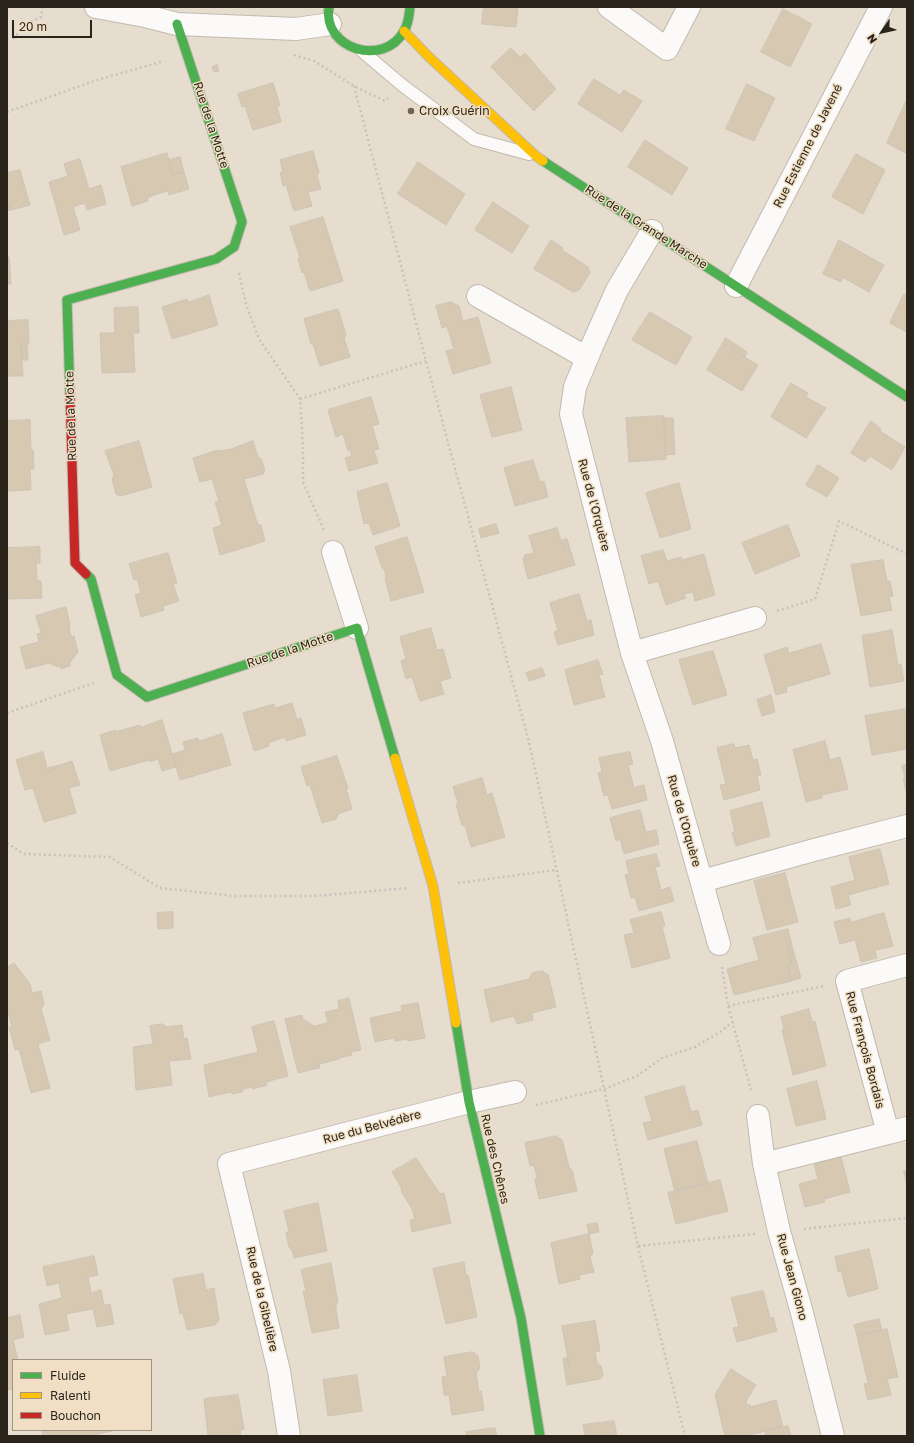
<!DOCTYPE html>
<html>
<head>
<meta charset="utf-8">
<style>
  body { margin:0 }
  #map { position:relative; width:914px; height:1443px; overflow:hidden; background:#e6ddce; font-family:"Golos Text",sans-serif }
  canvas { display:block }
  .frame { position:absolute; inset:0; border:8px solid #2a241a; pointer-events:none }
  .legend { position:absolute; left:12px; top:1359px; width:140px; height:72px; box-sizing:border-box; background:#f0dfc4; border:1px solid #a19480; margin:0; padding:5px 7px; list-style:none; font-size:12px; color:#2a241a }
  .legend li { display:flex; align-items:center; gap:8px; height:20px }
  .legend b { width:20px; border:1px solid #a19480 }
  .north { position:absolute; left:862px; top:12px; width:40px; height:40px; -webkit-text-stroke:3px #f0dfc4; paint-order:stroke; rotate:236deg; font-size:11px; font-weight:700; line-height:16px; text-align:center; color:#2a241a }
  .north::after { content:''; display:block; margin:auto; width:14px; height:18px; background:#2a241a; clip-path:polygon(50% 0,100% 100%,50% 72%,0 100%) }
  .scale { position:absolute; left:12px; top:20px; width:80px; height:18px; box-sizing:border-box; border:2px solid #2a241a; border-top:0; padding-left:5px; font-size:12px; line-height:14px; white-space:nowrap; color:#2a241a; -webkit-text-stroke:3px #f0dfc4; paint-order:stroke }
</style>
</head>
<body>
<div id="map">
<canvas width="914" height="1443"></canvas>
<div class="frame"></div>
<ul class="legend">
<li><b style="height:5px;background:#4caf50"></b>Fluide</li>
<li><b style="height:5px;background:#ffc107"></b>Ralenti</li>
<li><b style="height:5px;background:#c62828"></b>Bouchon</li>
</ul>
<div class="north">N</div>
<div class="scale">20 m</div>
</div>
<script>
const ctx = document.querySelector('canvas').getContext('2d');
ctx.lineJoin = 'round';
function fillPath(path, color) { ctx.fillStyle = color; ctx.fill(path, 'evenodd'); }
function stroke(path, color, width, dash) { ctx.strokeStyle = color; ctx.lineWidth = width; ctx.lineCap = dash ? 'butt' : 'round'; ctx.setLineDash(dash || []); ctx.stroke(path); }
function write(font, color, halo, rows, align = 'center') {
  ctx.font = font + ' "Golos Text",sans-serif'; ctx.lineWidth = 3; ctx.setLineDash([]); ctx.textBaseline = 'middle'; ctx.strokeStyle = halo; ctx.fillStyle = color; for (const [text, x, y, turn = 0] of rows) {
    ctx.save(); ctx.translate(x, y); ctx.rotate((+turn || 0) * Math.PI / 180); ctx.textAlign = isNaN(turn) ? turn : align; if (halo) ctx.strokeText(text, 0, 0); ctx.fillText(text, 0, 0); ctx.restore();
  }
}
const building = new Path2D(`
  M484,7h34l-2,20 -34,-3z
  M783,9l29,15 -22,43 -29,-15z
  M511,48l9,9 5,-4 31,36 -22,22 -43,-44z
  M217,65l2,6 -5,1 -2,-5z
  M594,79l26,16 4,-5 18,11 -20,31 -44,-28z
  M273,83l7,22 -3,1 4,16 -28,8 -8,-24 -3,1 -4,-13z
  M747,84l28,14 -21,43 -28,-12z
  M907,99v55l-20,-11z
  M645,140l43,28 -16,27 -44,-28z
  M313,151l6,21 -2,4 4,13 -13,3 4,14 -18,5 -8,-26 -3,1 -3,-14h3l-3,-12z
  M167,153l6,22 11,-3 5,17 -20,6 -1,-4 -11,3 -10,4 1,3 -16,5 -11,-39z
  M856,154l29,16 -22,44 -31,-17z
  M180,157l4,15 -11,3 -4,-15z
  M80,159l9,30 12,-4 5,19 -19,6 -2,-7 -12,4 7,23 -16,5 -15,-53 19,-6 -4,-12z
  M418,162l47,32 -19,31 -48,-31z
  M20,170l10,35 -19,5 -1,-4 -3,1v-34z
  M493,202l36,24 -17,27 -37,-23z
  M10,206l1,4 -4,1v-4z
  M323,217l20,64 -33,10 -6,-19 -2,1 -4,-14 2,-1 -10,-31z
  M551,240l12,8 -1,2 26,17 2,6 -11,17 -6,2 -39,-23z
  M839,240l45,25 -15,27 -27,-15 -1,5 -18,-8z
  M7,257h2l2,27h-4z
  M904,294l3,1v37l-17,-9z
  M209,295l9,30 -46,14 -10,-32 25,-8 1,3z
  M451,302l8,4 4,15 15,-4 13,46 -38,11 -7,-23 8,-2 -7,-23 -5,2 -6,-22z
  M138,307l1,26h-6l2,39 -33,1 -2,-40h15l-1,-25z
  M338,309l8,26 -2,3 6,19 -30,9 -7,-22h-2l-7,-25z
  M650,312l42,25 -16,28 -44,-25z
  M28,320l1,24h-8l2,32h-16v-55z
  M726,338l9,6 -3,6 26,15 -16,26 -35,-21z
  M21,344h6l1,16h-6z
  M735,344l12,8 -2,6 -13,-8z
  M791,383l17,10 -2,4 20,11 -20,30 -35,-21z
  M511,387l11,43 -30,7 -12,-42z
  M371,397l8,27 -7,2 7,23 -5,1 4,13 -29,8 -4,-13 7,-2 -2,-6 -2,1 -5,-17 -7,3 -8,-27z
  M664,416l2,43 -37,3 -3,-44z
  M664,418h9l2,36 -9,1z
  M30,420l1,30h2l1,19h-4l1,21 -24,1v-70z
  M871,421l10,8 -1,2 25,16 -13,23 -22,-14 -5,6 -14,-9z
  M139,441l13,46 -31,9 -5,-2 -4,-15 2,-4 -9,-24z
  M253,441l5,16 3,2 4,11 -2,4 -19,5 12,40 2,6h3l4,16 -45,14 -7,-27 9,-3 -7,-23 4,-1 -7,-22 -12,3 -7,-24 25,-8 1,1 12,-2z
  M533,460l7,22 4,-1 4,16 -33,9 -11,-38z
  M818,465l21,13 -12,19 -21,-12z
  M387,483l13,43 -27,9 -4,-12 -5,1 -7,-32z
  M679,483l12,46 -31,9 -14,-45z
  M496,524l3,9 -18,5 -2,-9z
  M788,525l12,31 -45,18 -13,-31z
  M557,528l7,22 6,-1 5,16 -47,14 -5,-20 2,-4 9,-2 -5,-17z
  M407,537l17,55 -33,9 -6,-22 1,-3 -2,-7 -2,-1 -7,-21z
  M567,539l3,10 -6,1 -3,-9z
  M40,547v16h-4l1,18h4l1,17 -35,1v-51z
  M663,550l4,11 14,-4 1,3 22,-6 11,41 -20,6 -2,-9 -9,2 2,4 -20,7 -8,-24 -9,3 -8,-28z
  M168,553l9,30 -4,1 6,17 -16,5 1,4 -23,7 -6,-22 6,-2 -4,-14 -3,1 -5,-16z
  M883,560l4,21h3l3,15 -4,1 3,13 -31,6 -10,-51z
  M579,594l8,27 4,-1 3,15 -36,10 -4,-13 4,-2 -8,-27z
  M66,607l4,18h-1l1,7 2,5 2,-1 4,17 -2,1 -7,10 1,2 -9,3v-3l-3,1 -9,-4 -23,6 -6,-22 19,-5 -2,-8 4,-1 -5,-17z
  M431,628l6,22 6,-1 8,29 -11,3 4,13 -24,7 -8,-24 -6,2 -5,-18 5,-2 -6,-22z
  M892,630l6,35 3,-1 3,17 -34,6 -8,-51z
  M821,644l9,30 -44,13 1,5 -11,3 -12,-40 23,-8 2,6z
  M713,651l14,44 -34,10 -14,-45z
  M598,660l5,14 -4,1 6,22 -31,8 -9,-35z
  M542,668l3,8 -16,5 -3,-8z
  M771,695l4,17 -13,4 -5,-16z
  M292,703l5,17 4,-2 5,17 -20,6 -1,-4 -17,6 1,3 -15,5 -11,-38 31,-9 1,4z
  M907,709v40l-35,6 -7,-39z
  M162,720l14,47 -14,4 -4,-12 -8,3 -1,-2 -39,11 -10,-36 15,-5v2l25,-7 1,2z
  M222,734l9,31 -51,15 -8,-26 13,-4 -2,-8 15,-4 1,3z
  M825,741l5,19 10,-3 8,32 -26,6v3l-16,4 -13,-52z
  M734,744l1,4 14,-3 4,15 4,-1 4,16 -4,1 3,14 -36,10 -4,-15 6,-1 -9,-36z
  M43,752l5,20 6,-2 3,-4 15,-5 8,24 -11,3 7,25 -32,9 -11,-34 -8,2 -9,-30z
  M630,752l3,12 -5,1 6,23 10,-3 3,15 -35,9 -4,-14 -4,1 -6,-23 4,-1 -3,-14z
  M337,756l11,32 -2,1 6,20 -14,5 -2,5 -14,4 -12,-38 -3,1 -6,-19z
  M907,764v30l-4,-15 2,-1 -3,-12z
  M57,766l-3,4 -6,2v-4z
  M482,778l5,17 5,-2 13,44 -34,10 -6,-22 -3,1 -6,-22 2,-1 -5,-16z
  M762,802l8,34 -34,10 -4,-14h3l-5,-21z
  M640,810l6,22 10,-2 3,14 -35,10 -4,-15 -4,2 -6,-23z
  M880,849l9,35 -41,11 3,10 -15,4 -5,-22 24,-7 -6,-23z
  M656,854l4,12 -5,1 6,23 9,-3 4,14 -35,10 -4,-14 -4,1 -6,-23 4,-1 -3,-13z
  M785,873l13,49 -31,8 -13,-49z
  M173,912v16l-15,1 -1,-16z
  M661,912l4,14 -3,1 8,31 -38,10 -8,-33 10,-2 -4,-13z
  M884,913l9,33 -18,4 2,8 -16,4 -6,-22 -15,4 -6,-22 16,-4 1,4z
  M788,929l4,17 -4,1 4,16 -5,1 4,17 -57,14 -7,-26 32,-9 -6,-22z
  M792,946l9,32 -10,3 -4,-17 5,-1 -4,-16z
  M14,963l16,21 2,9 9,-2 3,13 -3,5 9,31 -12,4 12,44 -19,5 -12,-44 -4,1 -6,-23h3l-5,-19v-40z
  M543,971l3,3h2l8,33 -24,6 1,7 -16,4 -3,-8 -23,6 -7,-32 45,-11 3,-6z
  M349,998l12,52 -10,2 1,3 -13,3v1l-27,7 2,3 -16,4 -13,-54 17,-4 1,4 11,7 14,-3 -3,-11 14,-3 -1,-8z
  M418,1003l7,35 -17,3v-2l-13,2 -1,-3 -19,4 -5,-24 32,-7 -1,-5z
  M809,1009l3,13 3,-1 11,45 -33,9 -11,-45 2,-1 -3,-12z
  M274,1021l14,55 -22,6 1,3 -14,4 -1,-2 -8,2 -2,3 -9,2 -3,-2 -21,5 -5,-32 54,-13 -6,-25z
  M162,1024l5,3 15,-2 2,14 3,-1 4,21 -22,2 3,24 -36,5 -3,-43 20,-3 -3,-18z
  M319,1064l1,4 -6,1 -2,-3z
  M817,1081l9,38 -30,7 -9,-37z
  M684,1086l7,26 7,-2 4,15 -54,15 -5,-17 9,-2 -7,-24z
  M556,1136l6,4 7,27 3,3 5,21 -38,8 -4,-19 2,-3 -3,-12 -4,1 -5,-23z
  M697,1141l11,42 -33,9 -11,-43z
  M839,1149l11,43 -26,7 1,3 -20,5 -6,-23 19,-5 -6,-23z
  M416,1158l24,36 4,-1 7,30 -39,9 -2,-12 5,-1 -3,-10 -11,-18 1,-2 -10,-17z
  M904,1171h3v14z
  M720,1180l8,31 -52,13 -8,-31z
  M318,1203l9,48 -33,7 -2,-8 -3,-3 -3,-14 3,-2 -5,-20z
  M597,1223l2,9 -10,2 -2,-9z
  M589,1234l4,19 -3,4 4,15 -15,3 1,4 -21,5 -8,-41z
  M869,1249l9,40 -30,8 -7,-26 -3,1 -3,-15z
  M94,1256l4,19 -10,2 3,16 10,-3 3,15 6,-1 4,20 -17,3 -4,-18 -27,5 3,16 -24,5 -6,-31 23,-6 -3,-15 -12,3 -4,-19z
  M464,1262l2,14 2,-1 9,42 -31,7 -13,-55z
  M331,1263l7,40h-2v6l3,19 -27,5 -9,-42h3l-5,-21z
  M203,1274l3,16 8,-2 5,32 -4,5 -28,5 -4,-17 -3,1 -7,-35z
  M763,1291l7,27 3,-1 4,14 -40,11 -4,-14 6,-1 -8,-29z
  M20,1315l4,22 -11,3 5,20h-5v29l-6,1v-72z
  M879,1319l3,11 -25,6 -3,-11z
  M595,1321l5,30 -5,1 2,11 4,3 2,9 -3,4 -33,6 -3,-19 5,-1 -7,-39z
  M887,1329l11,48 -11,2 4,16 -23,5 -4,-16 4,-1 -11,-47z
  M473,1352l5,4 2,12 -4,5 3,19 2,-1 3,19 -32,5 -3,-20h-5l-2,-18 5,-1 -3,-19z
  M567,1358l2,7 -5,1 -1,-7z
  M731,1369l25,16 -10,16 1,4h3v2l26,-7 7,27 -39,9h-19l-10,-41z
  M357,1375l5,36 -34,5 -5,-36z
  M238,1395l6,34 -4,1 1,6h-33l-4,-37z
  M614,1421l3,15h-32l-2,-11z
  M788,1426l3,10h-25l-1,-5z
  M495,1428l2,8h-30l-1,-4z
  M49,1430h63v1l-15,3v2h-54l-1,-4z`);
fillPath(building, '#d6c8b1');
stroke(building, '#cbc4b8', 1);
const lane = new Path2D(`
  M363,52l39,33 72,54 55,15`);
const street = new Path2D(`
  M96,7l49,9 32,8 119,5 34,-5
  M609,7l58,42 22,-42
  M652,231l-35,59 -25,56 -17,41 -4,27 61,239 30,88 57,203
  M736,286l145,-279
  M478,296l109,62
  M333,552l24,76
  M632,653l123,-35
  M702,881l112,-31 93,-24
  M758,1116l6,48 15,67 23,82 31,123
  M888,1133l19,-5
  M764,1164l124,-31 -41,-152 60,-16
  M289,1436l-10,-65 -50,-207 240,-62 46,-10`);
const fast = new Path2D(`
  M329,7c-7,42 55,61 75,24 5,-8 5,-16 6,-24
  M543,161l364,236
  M70,395l-3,-95 149,-41 18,-12 8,-25 -65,-198
  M86,574l5,5 26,96 30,22 210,-69 38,130
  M456,1023l13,79 52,216 19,118`);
const slow = new Path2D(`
  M404,31l25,26 107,99 7,5
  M395,758l38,128 23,137`);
const jam = new Path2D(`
  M70,395l5,168 11,11`);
stroke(lane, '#c2baaf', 14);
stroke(street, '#c2baaf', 24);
stroke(fast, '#c2baaf', 11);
stroke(slow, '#c2baaf', 11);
stroke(jam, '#c2baaf', 11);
stroke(new Path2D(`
  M13,39l12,-14 16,-8 2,-10
  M294,55l20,6 40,25 31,15 3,-3
  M354,86l72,275 103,381 109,504 117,-12
  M7,112l90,-32 67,-19
  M239,273l7,31 13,35 41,60 3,47v36l21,48
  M300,399l126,-38
  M777,611l38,-12 24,-78 68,33
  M7,713l87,-30
  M7,843l17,11 86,3 50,31 75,8h79l95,-8
  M458,883l98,-13
  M722,967l6,39 24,87
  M728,1006l96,-20
  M536,1105l68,-16 33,-13 25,-18 33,-11 25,-15 13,-10
  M804,1229l103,-11
  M638,1246l47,190`), '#c7c2be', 2.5, [2, 3]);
stroke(lane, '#fbfaf8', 12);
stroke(street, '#fbfaf8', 22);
stroke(fast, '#4caf50', 9);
stroke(slow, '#ffc107', 9);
stroke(jam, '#c62828', 9);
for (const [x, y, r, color] of [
  [411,111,4,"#6c6559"]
]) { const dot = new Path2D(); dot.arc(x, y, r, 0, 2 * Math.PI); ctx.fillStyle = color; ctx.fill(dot); stroke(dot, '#f0dfc4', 1.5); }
write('12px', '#2a241a', '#f0dfc4', [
  ["Croix Guérin",419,111]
], 'left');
write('12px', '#2a241a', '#f0dfc4', [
  ["Rue de la Motte",211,125,72],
  ["Rue Estienne de Javené",808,146,-63],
  ["Rue de la Grande Marche",646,227,33],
  ["Rue de la Motte",71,416,-92],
  ["Rue de l'Orquère",594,505,75],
  ["Rue de la Motte",290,650,-18],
  ["Rue de l'Orquère",684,821,74],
  ["Rue François Bordais",865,1050,75],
  ["Rue du Belvédère",372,1127,-15],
  ["Rue des Chênes",495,1159,77],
  ["Rue Jean Giono",792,1277,75],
  ["Rue de la Gibelière",262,1299,77]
]);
</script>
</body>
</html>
